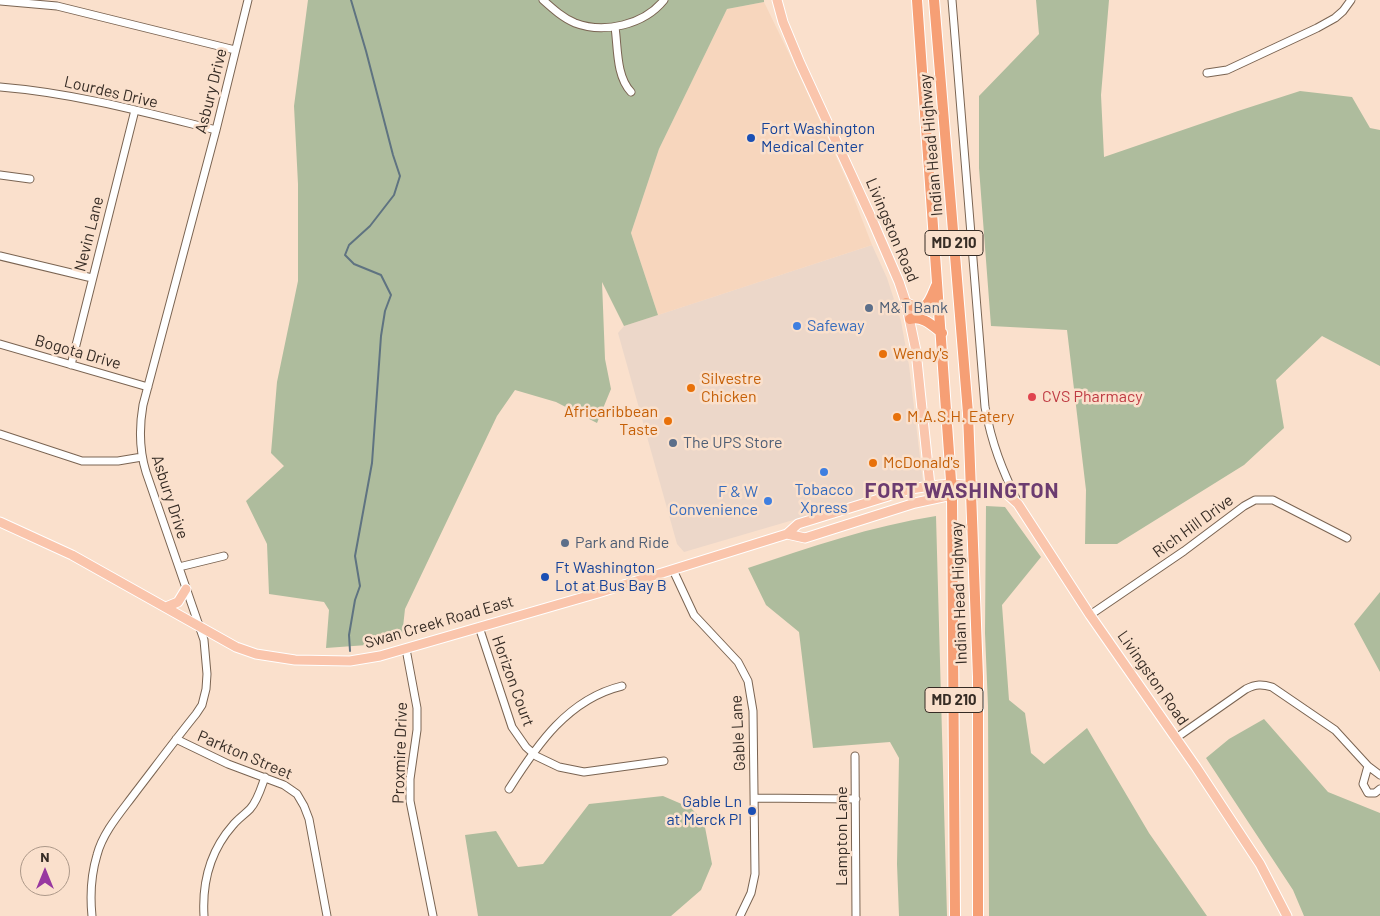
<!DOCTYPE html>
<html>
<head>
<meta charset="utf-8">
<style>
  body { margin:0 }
  #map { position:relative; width:1380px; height:916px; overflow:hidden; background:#fae0cc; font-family:Barlow,sans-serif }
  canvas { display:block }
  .north { position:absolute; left:20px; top:846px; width:50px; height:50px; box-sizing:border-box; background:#fae0cc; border:1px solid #ac9889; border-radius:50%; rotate:0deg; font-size:14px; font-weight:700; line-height:20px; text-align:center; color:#362c25 }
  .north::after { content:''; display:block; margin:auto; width:18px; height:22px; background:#9838a0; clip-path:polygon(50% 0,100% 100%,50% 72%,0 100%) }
</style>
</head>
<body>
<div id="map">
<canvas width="1380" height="916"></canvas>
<div class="north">N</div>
</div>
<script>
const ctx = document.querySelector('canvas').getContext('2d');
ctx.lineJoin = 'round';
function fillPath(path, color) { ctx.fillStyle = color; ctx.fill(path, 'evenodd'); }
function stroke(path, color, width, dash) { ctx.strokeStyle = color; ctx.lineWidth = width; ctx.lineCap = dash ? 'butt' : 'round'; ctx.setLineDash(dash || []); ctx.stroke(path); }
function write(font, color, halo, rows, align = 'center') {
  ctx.font = font + ' Barlow,sans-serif'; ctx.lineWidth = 5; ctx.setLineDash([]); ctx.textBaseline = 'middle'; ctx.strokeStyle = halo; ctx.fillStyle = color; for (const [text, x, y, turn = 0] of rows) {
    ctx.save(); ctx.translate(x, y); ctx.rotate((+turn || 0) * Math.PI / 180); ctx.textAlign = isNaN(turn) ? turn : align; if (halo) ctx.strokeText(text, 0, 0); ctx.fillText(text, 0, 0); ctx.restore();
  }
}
fillPath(new Path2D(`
  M872,245l15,33 14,43 8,44 14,117 -239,70 -7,-8 -59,-211 6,-7z`), '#ecd7c9');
fillPath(new Path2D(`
  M764,2l32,66 52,115 24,62 -214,70 -27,-82 28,-84 68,-140z`), '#f7d6bd');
fillPath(new Path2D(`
  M308,0h456v2l-37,7 -68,140 -28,84 27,82 -34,11 -22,-44 3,77 6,30 -14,34 -41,-21 -41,-12 -18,26 -92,193 -3,27 -35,9 -41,3 3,-38 -5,-8 -55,-8 -2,-50 -21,-43 38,-35 -13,-13 6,-71 21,-101v-97l-4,-78z
  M1036,0h73l-8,95 3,62 134,-46 62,-20 52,6 18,31 10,2v236l-58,-30 -46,44 8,48 -40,37 -127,79h-32l1,-54 -19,-160 -76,-4 -12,-158v-72l60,-62z
  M986,506l19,1 36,50 -39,48 7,95 16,13 6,40 13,11 43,-36 62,105 58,83h-218l-1,-210 -3,-73z
  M936,516l11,400h-48l-2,-52 2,-106 -9,-16 -77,6 -14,-116 -33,-27 -18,-37c62,-21 124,-42 188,-52z
  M1380,592v80l-26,-48z
  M1264,719l64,73 52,21v103h-76l-11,-26 -87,-132 23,-19z
  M663,796l28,12 13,14 8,42 -11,26 -30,26h-193l-13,-81 31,-4 22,36 25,-3 46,-60z`), '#aebc9d');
stroke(new Path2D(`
  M350,651l-1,-16 6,-35 5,-14 -5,-30 17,-93 9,-127 4,-25 6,-16 -10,-20 -27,-11 -9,-9 4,-10 21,-19 24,-31 6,-19 -7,-21 -27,-104 -15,-51`), '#5f7381', 2);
const minor = new Path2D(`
  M543,0c10,9 20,18 32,23 29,11 69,2 89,-23
  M952,0l33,407c7,38 17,62 33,96
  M0,1l57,5 178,44
  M615,27c3,21 1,49 16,65
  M1207,73l20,-3 90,-42 18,-10 8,-7 8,-11
  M0,87c74,6 144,25 216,43
  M0,175l30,4
  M0,256l92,22
  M0,344l148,43
  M71,365l64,-255
  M0,434l82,27h36l24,-4
  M179,567l45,-11
  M673,570l21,45 44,47 10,19 5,30 2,163 -4,19 -11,23
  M1090,615l94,-64 60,-45 11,-6h18l74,38
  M479,627l33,100 14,20 10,9 23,11 25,5 80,-11
  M406,649l11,59v22l-7,49v22l23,115
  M1176,738l70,-49c10,-5 16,-5 26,-2l63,43 33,36
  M176,739l52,25 56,21 13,9 7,12 5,13 18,97
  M855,756l1,160
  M1380,775l-12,-9 -5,18 5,9h7l5,-4
  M509,789c28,-44 59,-90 113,-103
  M755,798l101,1
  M92,916c-2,-20 -1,-41 5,-61 6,-23 24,-43 38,-62 20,-26 40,-53 61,-79l6,-9 4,-16 1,-15 -3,-34 -58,-168c-7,-23 -7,-44 -3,-67l73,-275 32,-130
  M204,916c-2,-34 6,-65 29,-91 5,-6 11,-10 17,-16 8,-9 11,-21 15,-32`);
const major = new Path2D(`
  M777,0l6,22 17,41 70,152 29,67 7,21 10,48 14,135
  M0,522l72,33 164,92 20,7 39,6 55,1 30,-5 218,-63 189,-59 11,-10 113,-35 19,-3 22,-2 43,4 12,6 11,10 72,111 106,152 64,97 27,52
  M787,534l18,4 110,-35 37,-8 18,-8
  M166,607l12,-5 8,-13`);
const highway = new Path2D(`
  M917,0l35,495 3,421
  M934,0l34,413 10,264v239
  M906,303c21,11 23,-1 30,-17
  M910,319c12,-4 23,7 32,14`);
stroke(minor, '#7a6452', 9);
stroke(major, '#fff', 11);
stroke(highway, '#fff', 12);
stroke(minor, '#fff', 7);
stroke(major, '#fac5ac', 9);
stroke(highway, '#f69f75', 10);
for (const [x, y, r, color] of [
  [751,138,5,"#1a4fb4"],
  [869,308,5,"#5c6f8a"],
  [797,326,5,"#3f7fe0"],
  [883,354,5,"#e8710a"],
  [691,388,5,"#e8710a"],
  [1032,397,5,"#e0444e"],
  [897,417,5,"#e8710a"],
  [668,421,5,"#e8710a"],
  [673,443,5,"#5c6f8a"],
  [873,463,5,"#e8710a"],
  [824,472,5,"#3f7fe0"],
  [768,501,5,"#3f7fe0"],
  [565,543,5,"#5c6f8a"],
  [545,577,5,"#1a4fb4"],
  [752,811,5,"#1a4fb4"]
]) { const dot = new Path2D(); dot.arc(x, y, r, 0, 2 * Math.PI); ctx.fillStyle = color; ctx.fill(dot); stroke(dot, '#fae0cc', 2); }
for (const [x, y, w] of [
  [954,243,58],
  [954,700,58]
]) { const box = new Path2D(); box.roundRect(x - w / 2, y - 12.5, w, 25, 4); ctx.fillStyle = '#fae0cc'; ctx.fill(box); stroke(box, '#362c25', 1); }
write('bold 15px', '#362c25', null, [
  ["MD 210",954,243],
  ["MD 210",954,700]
]);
write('16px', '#362c25', '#fae0cc', [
  ["Asbury Drive",211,91,-76],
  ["Lourdes Drive",111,92,13],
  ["Indian Head Highway",931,145,-95],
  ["Livingston Road",892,230,67],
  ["Nevin Lane",89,234,-76],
  ["Bogota Drive",78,352,16],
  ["Asbury Drive",170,497,72],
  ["Rich Hill Drive",1193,526,-36],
  ["Indian Head Highway",959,593,-92],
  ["Swan Creek Road East",439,622,-16],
  ["Livingston Road",1153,678,55],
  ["Horizon Court",513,681,70],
  ["Gable Lane",738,733,-93],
  ["Proxmire Drive",400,753,-88],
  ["Parkton Street",245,755,23],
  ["Lampton Lane",842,836,-90]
]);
write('16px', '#164399', '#fae0cc', [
  ["Fort Washington",761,129],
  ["Medical Center",761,147],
  ["Ft Washington",555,568],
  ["Lot at Bus Bay B",555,586],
  ["Gable Ln",742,802,"right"],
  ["at Merck Pl",742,820,"right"]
], 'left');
write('16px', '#4e5e75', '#fae0cc', [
  ["M&T Bank",879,308],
  ["The UPS Store",683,443],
  ["Park and Ride",575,543]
], 'left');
write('16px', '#366cbe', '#fae0cc', [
  ["Safeway",807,326],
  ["Tobacco",824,490,"center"],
  ["Xpress",824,508,"center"],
  ["F & W",758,492,"right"],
  ["Convenience",758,510,"right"]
], 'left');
write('16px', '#c56008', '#fae0cc', [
  ["Wendy's",893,354],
  ["Silvestre",701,379],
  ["Chicken",701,397],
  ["Africaribbean",658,412,"right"],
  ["Taste",658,430,"right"],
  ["M.A.S.H. Eatery",907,417],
  ["McDonald's",883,463]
], 'left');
write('16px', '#be3a42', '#fae0cc', [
  ["CVS Pharmacy",1042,397]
], 'left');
ctx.letterSpacing = '1px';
write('bold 21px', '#6c3c70', '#fae0cc', [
  ["FORT WASHINGTON",962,491]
]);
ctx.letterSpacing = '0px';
</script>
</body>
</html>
